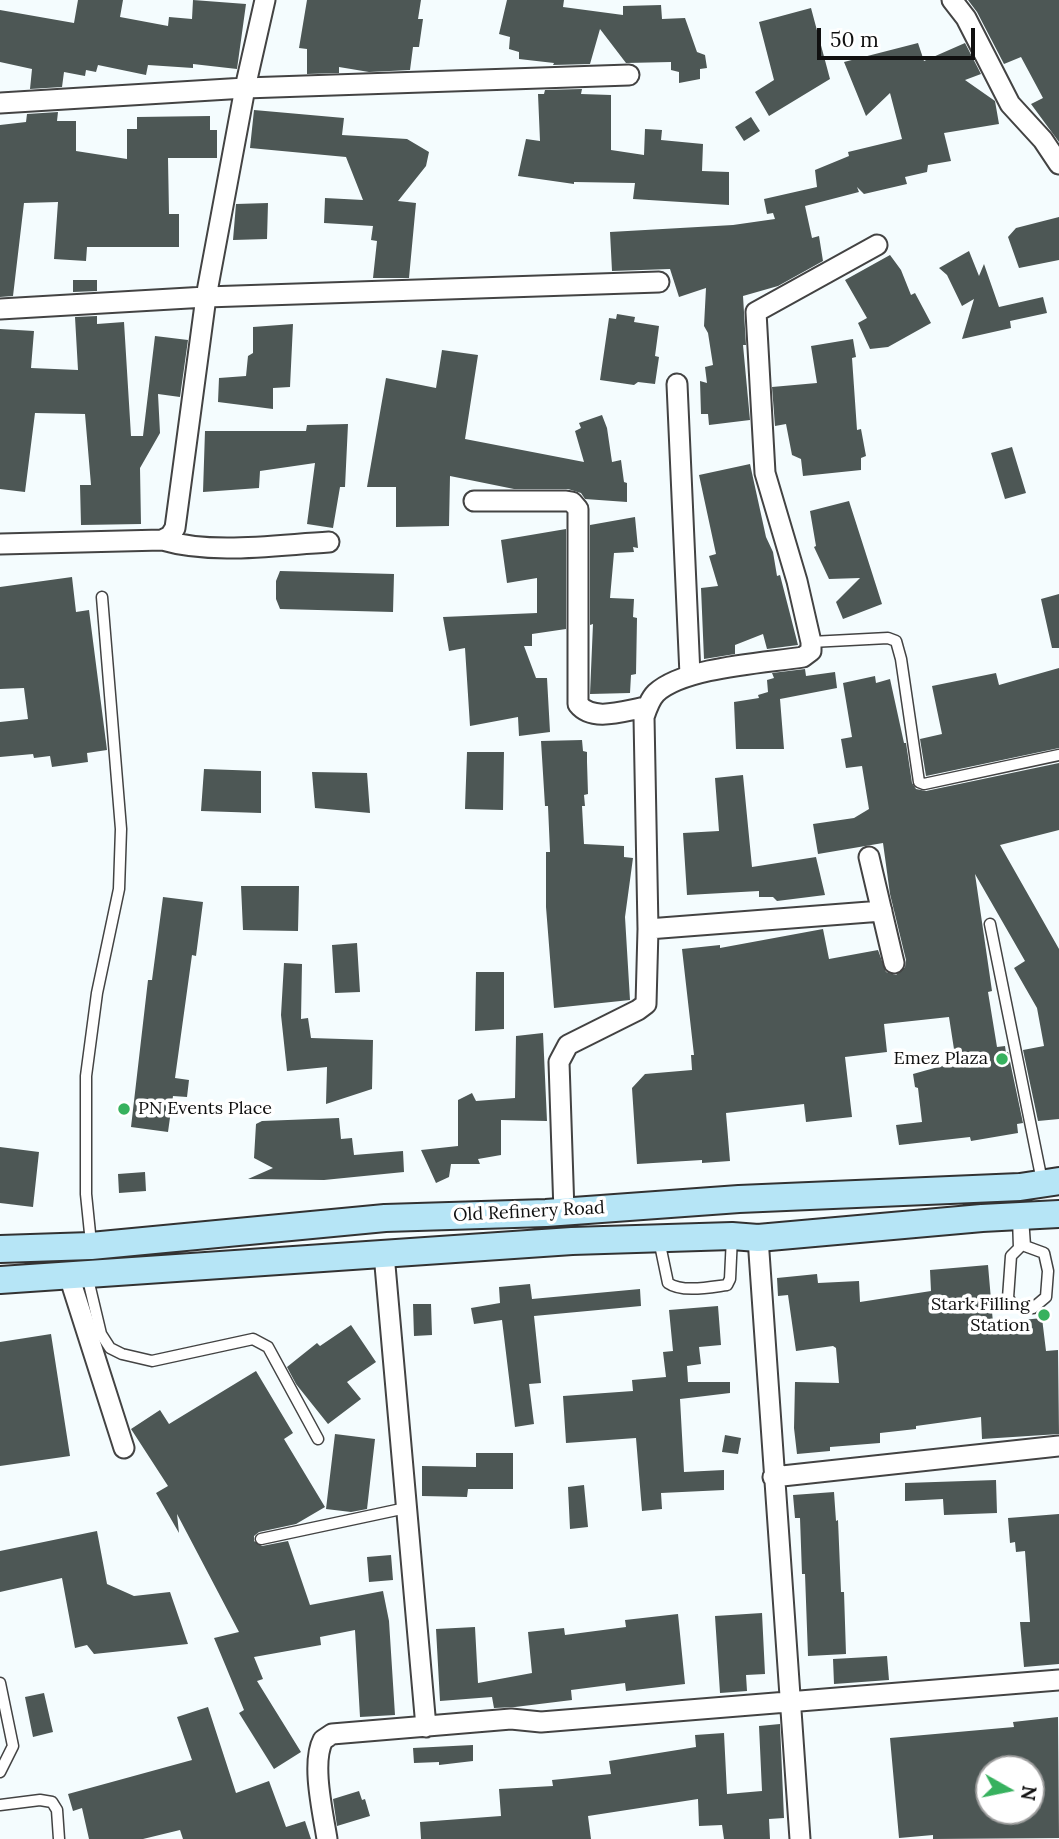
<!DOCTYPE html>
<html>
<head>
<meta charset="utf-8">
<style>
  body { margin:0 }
  #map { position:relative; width:1059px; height:1839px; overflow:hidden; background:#f4fcfe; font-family:Lora,serif }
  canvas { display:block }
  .north { position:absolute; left:975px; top:1755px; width:70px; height:70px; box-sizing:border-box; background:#fff; border:2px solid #9f9f9f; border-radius:50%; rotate:99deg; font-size:19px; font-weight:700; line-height:28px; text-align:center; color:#101010 }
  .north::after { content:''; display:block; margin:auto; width:24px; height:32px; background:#37b15e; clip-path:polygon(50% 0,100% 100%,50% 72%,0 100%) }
  .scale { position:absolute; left:817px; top:28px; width:158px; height:32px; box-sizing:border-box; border:4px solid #101010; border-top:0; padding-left:9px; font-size:21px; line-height:24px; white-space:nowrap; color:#101010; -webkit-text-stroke:5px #fff; paint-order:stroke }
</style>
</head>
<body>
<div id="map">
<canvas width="1059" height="1839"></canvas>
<div class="north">N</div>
<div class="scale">50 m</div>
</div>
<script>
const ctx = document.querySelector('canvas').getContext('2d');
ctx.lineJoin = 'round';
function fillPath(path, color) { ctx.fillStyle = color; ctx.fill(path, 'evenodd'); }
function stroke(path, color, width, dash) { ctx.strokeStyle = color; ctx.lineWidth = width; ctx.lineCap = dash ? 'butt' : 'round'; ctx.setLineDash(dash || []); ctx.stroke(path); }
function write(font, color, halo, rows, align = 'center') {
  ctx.font = font + ' Lora,serif'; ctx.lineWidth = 7; ctx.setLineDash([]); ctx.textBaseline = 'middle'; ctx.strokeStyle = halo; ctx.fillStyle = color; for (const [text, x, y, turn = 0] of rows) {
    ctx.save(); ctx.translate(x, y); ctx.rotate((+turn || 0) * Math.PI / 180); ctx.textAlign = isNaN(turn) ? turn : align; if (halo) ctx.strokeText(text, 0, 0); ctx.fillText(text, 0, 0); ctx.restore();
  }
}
fillPath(new Path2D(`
  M78,0h45l-3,17 48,9 1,-9 23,2 1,-19 53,4 -9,65 -44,-5v4l-45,-3 -2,10 -48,-10 -2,7 -10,-2 -1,6 -21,-4 -2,15 -32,2 2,-20 -32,-7v-52l74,13z
  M307,0h114l-3,19h5l-4,28h-6l-3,23 -41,2 -30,-5v6l-32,1v-25l-8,-1z
  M507,0h57l-1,7 60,8v-9l38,-1 1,14 23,-1 12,34 8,3 2,13 -7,1v10l-21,4v-11l-8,-2v-8l-45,1 -26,-34 -10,35 -37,1 1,-2 -35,-4v-7l-10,-3 1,-12 -11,-3z
  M968,0h91v142l-28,-38 12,-6 -22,-41 -17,7 -27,-52z
  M811,8l19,71 -61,37 -14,-24 19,-12 -15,-58z
  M918,43l6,18 41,-18 16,31 -16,6 30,21 4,23 -55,9 7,28 -23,4 -1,7 -22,5 2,7 -43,10 -7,-7 2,5 -54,14 7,32 7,-2 4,25 -45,25 -35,10 3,49h-3l7,75 -41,5 -1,-11h-7l-1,-33 7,2 -2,-16 8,-2 -5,-32 -4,-7 2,-38 -27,9 -9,-28 -58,2 -2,-39 123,-7 42,-6 -2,-6 -6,1 -3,-15 53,-12 -2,-17 34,-14 -1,-4 54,-13 -12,-46 -24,23 -22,-54z
  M582,89l-1,5 30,1v55l33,5 1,-26 17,1 -1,10 42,4 -1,27 27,1v33l-96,-6 2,-16 -61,-1v2l-56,-8 8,-37 14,2 -2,-47h6l1,-4z
  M254,110l90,8 -2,17 65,4 22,13 -3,14 -28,35 18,2 -7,75h-36l4,-37 -6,-1 2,-14 -49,-3 1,-25 38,2 -17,-43 -96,-9z
  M58,112l-1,9h19v30l51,8v-30h10v-12l73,-1v14h7v28h-49l1,56h10v33h-92l-1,14 -32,-2 4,-57 -34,1 -11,93 -13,1v-172l26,-3 1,-8z
  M751,117l9,14 -16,10 -9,-14z
  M268,203l-1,36 -34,1 3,-36z
  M1059,217v43l-40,8 -11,-31 8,-9z
  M969,251l10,25 5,-12 15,43 44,-10 4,16 -37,8 1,7 -49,11 12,-40 -12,7 -15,-31 -8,-7z
  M890,255l11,15 10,25 4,-2 16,30 -43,24 -18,2 -12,-26 9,-5 -22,-38z
  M73,280h24v11l-24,1z
  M617,314l18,3 -1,5 25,4 -4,30 4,1 -4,27 -17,-2 -4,3 -34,-5 9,-62 7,1z
  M97,316v8l27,-2 7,114h12l12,-100 33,4 -8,57 -22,-3 2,39 -20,35 1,56 -60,1 -1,-40h11l-6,-71 -50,-1 -10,79 -25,-3v-160l34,2 -3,37 47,2 -3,-53z
  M293,324l-3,63 -17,1v21l-55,-7 1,-24 27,-2 2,-20 5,-3v-26z
  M853,339l3,18 -4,1 5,72 4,-1 5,27 -5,2v12l-58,6 -2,-17 -9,-4 -6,-31 -11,2 -3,-39 45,-4 -6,-37z
  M442,350l36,5 -13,84 119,23 -9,-31 6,-3 -2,-5 23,-8 5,13 5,34 9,-2 3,22 3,1v19l-42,-3 -4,-6 -13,-4h-54l-64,-13 -1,50 -53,1v-40h-29l19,-109 50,10z
  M348,424l-3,63h-5l-7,41 -26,-4 8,-61 -55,8 -1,17 -56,4 2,-61h101l1,-6z
  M1012,447l14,46 -21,6 -14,-46z
  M750,464l16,73 7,15 4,24 3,-1 18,70 -31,4 -4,-15 -28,11v9l-31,5 -3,-71 17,-2 -9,-30 7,-2 -17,-79z
  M849,501l33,103 -39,15 -7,-17 24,-24 -31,1 -15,-32 2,-1 -6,-35z
  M635,517l3,31 -5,-1 1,5 -20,1 -4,45 24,1 -1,18 4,1 -1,56 -5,1 -1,18 -40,1 3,-70 -3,1v-100z
  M566,529v100l-34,5v12h-8l12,32h11l3,54 -31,4 -1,-19 -48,9 -5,-78 -16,3 -6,-34 94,-4v-35l-30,5 -6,-43z
  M280,571l114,3 -1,38 -113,-3 -4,-10v-18z
  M72,577l4,35 13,-2 18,140 -20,3 1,9 -36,5 -2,-11 -16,2 -1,-4 -33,3v-35l28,-3 -4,-31 -24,1v-102z
  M1059,594v54h-7l-11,-49z
  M1059,668v80l-133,28 -6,-37 22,-5 -10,-48 64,-13 3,12z
  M805,669l1,7 29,-4 2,16 -57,11 4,50h-48l-2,-47 25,-4 -1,-3 10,-3 -1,-12 7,-2 -2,-5z
  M875,676l1,7 14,-4 14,64h2l6,40 4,6 10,2 133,-28v67l-59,15 59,104v170l-21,2 -15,-71 21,-4 -7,-38 -23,-40 11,-7 -50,-87 17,117 -4,1 9,55 8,-1 1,7 2,-1 15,71 -6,1 1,9 -47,8 -1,-4 -71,8 -3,-20 26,-3 -4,-34 -3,-1 -2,-13 43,-12 -7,-45 -65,7 3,28 -42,5 7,60 -46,5 -2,-18 -78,9 4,48 -28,2v-3l-65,4 -5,-76 13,-14 47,-4 -1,-15h3l-12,-106 38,-4v3l103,-19 6,30 49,-9 8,22 10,3 9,-8 1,-7 -16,-66 -7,-51 -65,11 -5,-30 41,-6 15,-9 -7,-43 -16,2 -5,-29 11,-2 -9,-54z
  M582,740l1,11 4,1v10l1,32 -4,1 1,11h-3l2,38 40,2v11l9,1 -8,59 5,83 -76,8 -8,-101v-55h4l-2,-46h-3l-4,-65z
  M467,752h37l-1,58 -38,-1z
  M204,769l57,2v42l-60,-2z
  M312,772l55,1 3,40 -55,-5z
  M743,775l9,92 64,-10 9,38 -48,6 -4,-4h-14v-6l-72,4 -4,-62 36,-2 -4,-53z
  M241,886h58l-1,45 -55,-1z
  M163,897l40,5 -7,54 -4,-1 -17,123 14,2 -2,17 -14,-1 -5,36 -37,-5 17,-147h4z
  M357,943l3,49 -25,1 -3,-48z
  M284,963l18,1 -1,55 7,-1 3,20 62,2 -1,49 -46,15 1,-37 -40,4 -6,-56z
  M476,972h28v57l-29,2z
  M543,1033l4,88 -46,-1v35l-23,4 2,5h-29l-2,13 -13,6 -15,-33 37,-4v-46l14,-7 4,8 39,-3 1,-62z
  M339,1118l2,21 11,-1 2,17 49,-4 1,21 -80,8 -76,-1 25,-11 -19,-10 2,-34 6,-3z
  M0,1147l39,5 -6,55 -33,-4z
  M145,1172l1,19 -27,2 -1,-19z
  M988,1265l5,58 49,-5 4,33 12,-1 1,84 -77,5 -1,-22 -65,9v3l-36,4v10l-50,4v4l-33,3 -3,-26 1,-46 44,1 -3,-35 -3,-2 -37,5 -8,-56 -10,1 -1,-18 40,-4 1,9 41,-2 1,21 71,-11 -1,-21z
  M530,1284l2,15 108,-10 1,17 -107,10 7,67 -12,1 5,40 -19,3 -13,-107 -28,4 -3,-16 29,-5 -1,-16z
  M413,1304h18l1,31 -18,1z
  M718,1306l3,39 -22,2 2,17 -14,2 1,16h42v11l-50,6 4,73 40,-2v20l-63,3 1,16 -20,2 -6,-73 -70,5 -3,-47 70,-5 -1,-11 34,-3 -3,-25 10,-1 -4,-41z
  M351,1325l25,37 -29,20 14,17 -33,25 -32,-40 -9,-17 30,-24 3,3z
  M51,1334l19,122 -70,10v-124z
  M256,1371l37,62 -9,6 41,68 -29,17 -37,8 -5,4v5l8,5 26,-5 22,64 73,-14 6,30 6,94 -35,2 -5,-87 -35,7 1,8 -67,12 9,22 -6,2 44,71 -27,17 -35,-56 5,-3 -30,-72 25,-6 -62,-118 2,19 -23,-40 12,-7 -37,-57 29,-19 9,14z
  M335,1434l40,5 -8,70 -16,3 -25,-3z
  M725,1435l16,3 -3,16 -16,-2z
  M476,1453h37v36h-45l-1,8 -45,-1v-30l54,1z
  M996,1480l1,33 -53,2 -1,-16 -38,2v-18z
  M584,1485l4,42 -18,2 -2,-42z
  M834,1492l2,29 2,-1 3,72h3l2,62 -38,2 -3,-82h-3l-2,-56h-5l-2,-23z
  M1059,1514v150l-35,3 -4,-45h10l-5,-71 -9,1 -1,-10 -5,1 -2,-25z
  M97,1531l10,53 27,12 36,-4 18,52 -94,10 -7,-9 -12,3 -13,-70 -62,14v-41z
  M391,1555l2,25 -24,2 -2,-25z
  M762,1613l3,61 -19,1 1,16 -27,2 -5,-77z
  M678,1614l7,70 -59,7 -1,-8 -54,7 1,10 -57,7 -21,1 -2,-11 -52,4 -4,-72 39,-2 3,56 54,-10 -4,-41 36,-4 1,7 61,-8 -1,-7z
  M887,1656l2,24 -55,4 -1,-25z
  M44,1693l9,39 -20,5 -8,-40z
  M208,1707l28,86 33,-12 17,46 19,-6 6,18h-128l-3,-9 -37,9h-54l-7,-31 -9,3 -5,-17 124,-34 -15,-43z
  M1058,1717l1,121 -126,1v-4l-34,3 -9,-100 124,-11 -1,-5zM989,1769h42v42h-42z
  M780,1724l4,94 -15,1 1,20h-46l-2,-14 -23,1 -1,-27 -110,17 3,23h-170l-1,-17 81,-6 -2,-27 54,-3 -1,-6 59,-6 -2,-13 87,-14 -1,-12 29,-2 3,61 35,-3 -3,-65z
  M473,1745v16l-34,4v-3l-25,1 -1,-15z
  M359,1791l3,9 3,-1 5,17 -33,10 -4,-27z`), '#4d5755');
const lane = new Path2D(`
  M811,642l77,-4 8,3 5,18 18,123 5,2 135,-29
  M990,924l52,257
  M1018,1217l1,31 -8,8 -3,42 6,8 19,2 13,-11 2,-26 -4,-18 -19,-7 -2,-29
  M659,1240l9,43c14,10 43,4 59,2l3,-6 2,-42
  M91,1243l-5,-49v-118l11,-83 22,-104 2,-60 -19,-232
  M87,1275l14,59 9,14 12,6 30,7 101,-22 15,8 50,92
  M261,1539l145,-31
  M0,1683l13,63 -13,26
  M0,1805l40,-5 12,2 5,8 2,29`);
const street = new Path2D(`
  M952,0l14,18 44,86 33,36 16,24
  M0,103l245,-15 384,-13
  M0,309l206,-12 453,-15
  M677,384l13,291
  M474,501h92l6,1 6,7v195c15,19 48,6 69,3
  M162,540c51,15 114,5 167,2
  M0,544l162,-4 8,-4 5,-8 31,-231 39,-209 20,-88
  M869,857l25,106
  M648,929l234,-18
  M564,1212l-5,-150 9,-17 70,-35 8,-6 2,-75 -4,-212c3,-9 6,-18 12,-24 28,-26 109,-30 147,-36l8,-6v-9l-14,-61 -32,-108 -9,-161 121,-67
  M758,1238l42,601
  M384,1254l42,473
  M69,1276l55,172
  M773,1477l286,-31
  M327,1839c-4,-26 -16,-76 -4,-99l9,-6 179,-15 30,3 518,-42`);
const secondary = new Path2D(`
  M0,1249l91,-3 294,-28 161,-5 193,-14 281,-12 39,-6
  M0,1280l572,-39 160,-5 26,2 224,-20 77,-4`);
stroke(lane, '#434343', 13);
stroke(street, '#434343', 23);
stroke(secondary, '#323232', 30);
stroke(lane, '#fff', 10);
stroke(street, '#fff', 19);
stroke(secondary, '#b6e5f6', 26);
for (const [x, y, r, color] of [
  [1002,1059,7,"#37b15e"],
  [124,1109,7,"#37b15e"],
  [1044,1315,7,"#37b15e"]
]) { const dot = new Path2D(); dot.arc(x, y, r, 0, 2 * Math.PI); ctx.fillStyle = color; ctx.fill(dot); stroke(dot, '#fff', 2.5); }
write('18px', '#101010', '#fff', [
  ["Emez Plaza",988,1059],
  ["PN Events Place",138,1109,"left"],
  ["Stark Filling",1030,1305],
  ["Station",1030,1326]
], 'right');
write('18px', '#101010', '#fff', [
  ["Old Refinery Road",529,1212,-3]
]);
</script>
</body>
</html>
